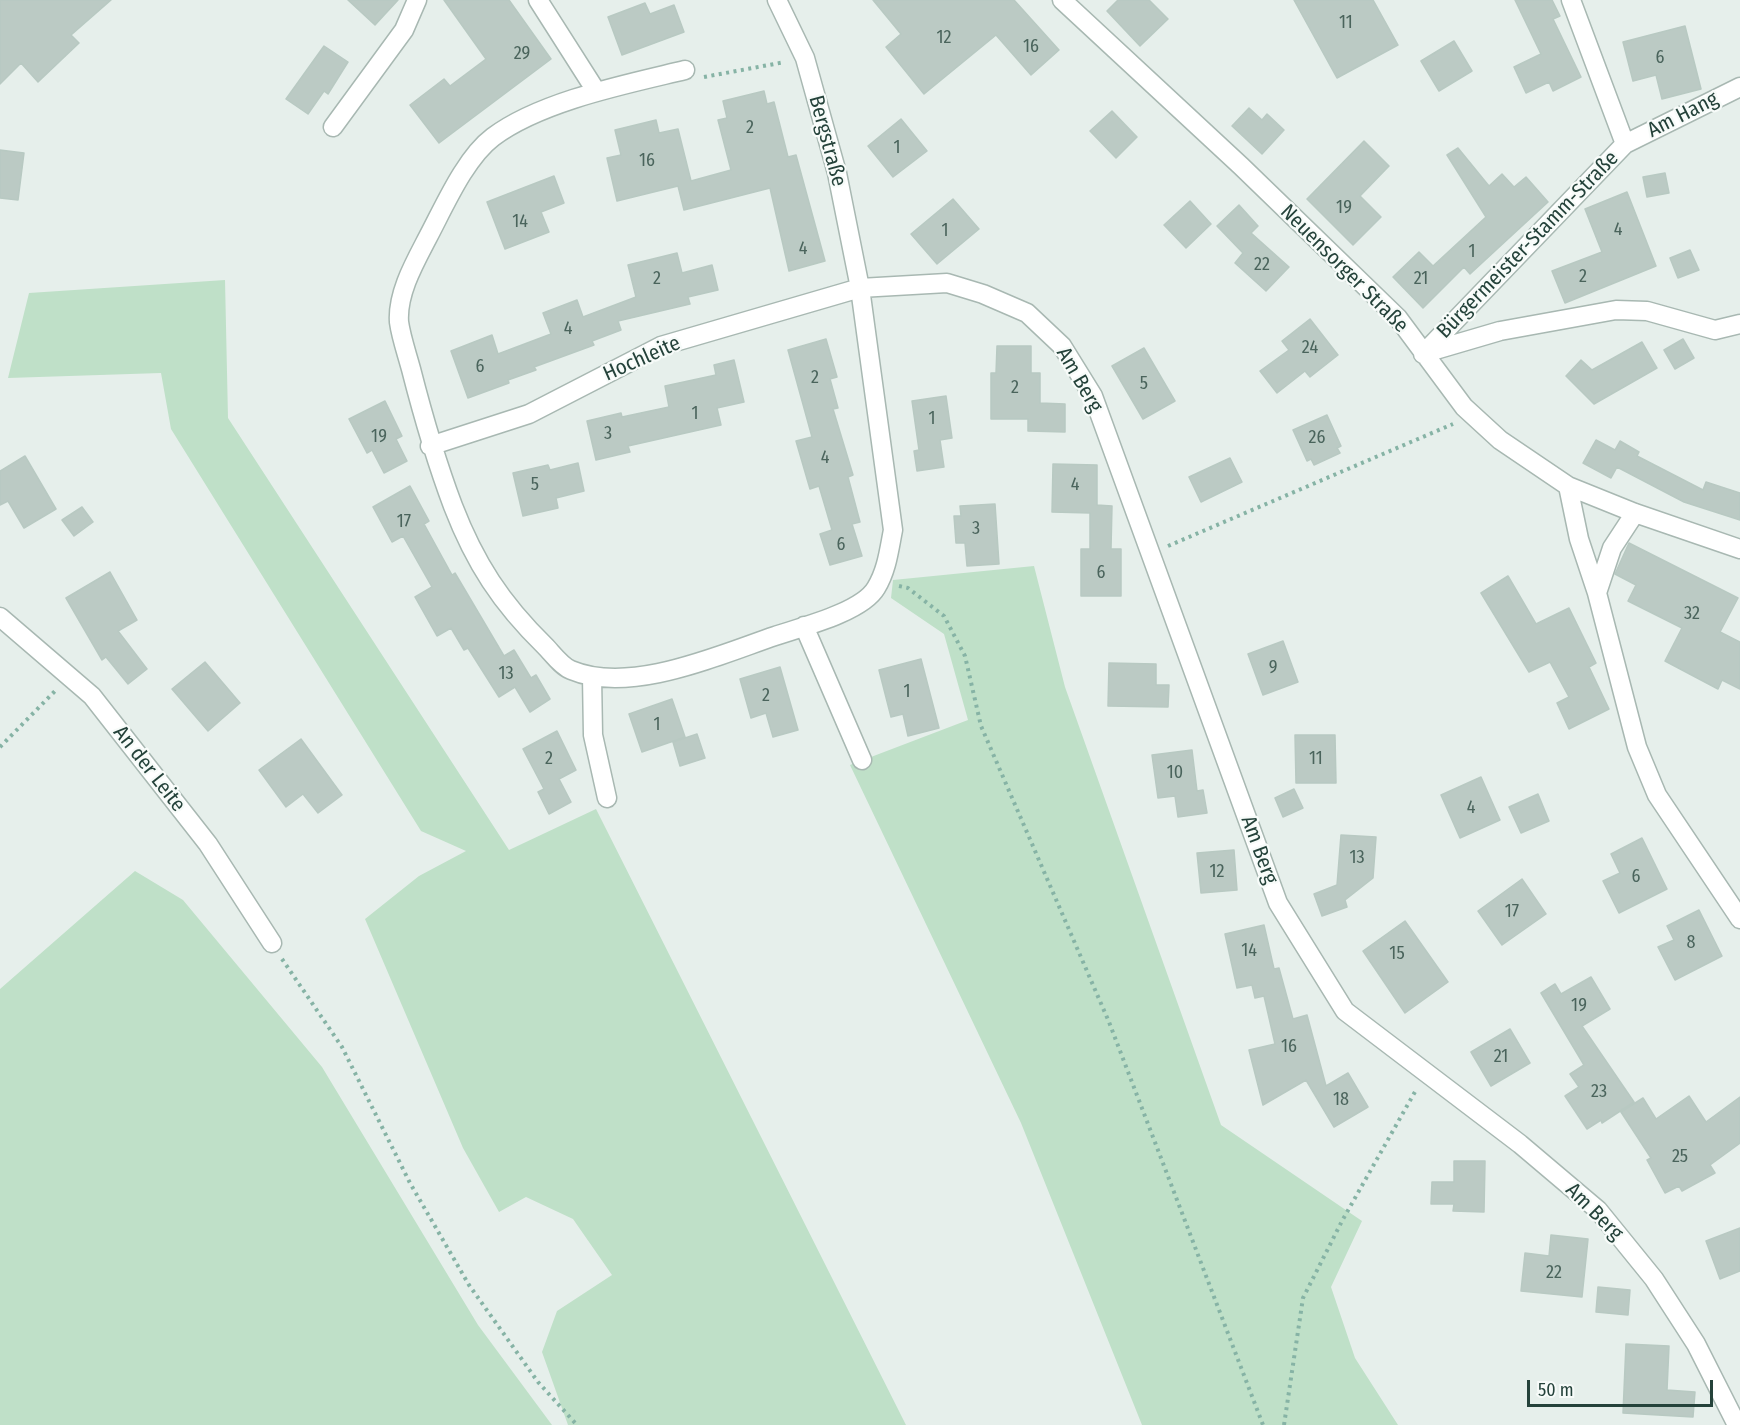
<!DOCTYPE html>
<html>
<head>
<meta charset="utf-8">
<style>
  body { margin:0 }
  #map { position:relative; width:1740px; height:1425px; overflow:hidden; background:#e6efeb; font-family:"Fira Sans Condensed",sans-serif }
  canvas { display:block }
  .scale { position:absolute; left:1527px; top:1380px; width:186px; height:27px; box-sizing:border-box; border:3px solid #24423a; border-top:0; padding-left:8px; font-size:18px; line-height:21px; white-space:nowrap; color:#24423a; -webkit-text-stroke:4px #f7fbf9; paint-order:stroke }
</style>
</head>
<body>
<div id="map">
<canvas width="1740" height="1425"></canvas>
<div class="scale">50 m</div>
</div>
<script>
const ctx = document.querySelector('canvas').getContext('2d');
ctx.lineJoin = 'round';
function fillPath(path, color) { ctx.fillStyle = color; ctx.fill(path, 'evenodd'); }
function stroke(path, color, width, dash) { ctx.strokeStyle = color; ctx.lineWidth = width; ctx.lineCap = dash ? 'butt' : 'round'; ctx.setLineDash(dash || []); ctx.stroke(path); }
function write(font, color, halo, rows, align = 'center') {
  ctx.font = font + ' "Fira Sans Condensed",sans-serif'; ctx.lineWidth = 4.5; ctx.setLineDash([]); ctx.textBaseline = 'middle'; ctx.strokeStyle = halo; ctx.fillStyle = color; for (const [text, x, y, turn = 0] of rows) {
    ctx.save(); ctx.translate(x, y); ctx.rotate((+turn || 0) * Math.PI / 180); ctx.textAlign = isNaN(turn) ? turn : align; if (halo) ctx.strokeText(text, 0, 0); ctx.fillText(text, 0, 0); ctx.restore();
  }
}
fillPath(new Path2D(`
  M225,280l3,138 281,432 87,-41 310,616h-338l-26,-73 15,-41 55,-36 -39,-56 -47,-22 -27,15 -36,-64 -98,-229 54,-43 47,-25 -45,-20 -250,-402 -10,-56 -153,5 21,-85z
  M1034,566l31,121 156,438 141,96 -31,66 24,71 43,67h-256l-121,-302 -171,-358 118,-45 -24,-86 -53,-36 2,-18z
  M135,871l48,29 139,167 156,258 74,100h-552v-436z`), '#bfe0c8');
const building = new Path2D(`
  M0,0h111l-40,35 8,8 -41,39 -17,-19 -21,21z
  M348,0h50l-23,25z
  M444,0h65l42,59 -112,84 -29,-38 34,-26 6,7 36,-27z
  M873,0h141l45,50 -28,25 -35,-40 -72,59 -38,-47 15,-13z
  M1118,0h31l19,19 -28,27 -33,-35z
  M1294,0h79l25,45 -61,33z
  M1515,0h37l8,16 -7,3 28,58 -28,14 -4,-9 -23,11 -12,-26 27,-13z
  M645,3l5,11 24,-9 10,27 -62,23 -14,-38z
  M1685,26l16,63 -39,10 -6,-24 -23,6 -10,-39z
  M1454,41l18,30 -33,20 -18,-30z
  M324,46l24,16 -20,32 -4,-3 -16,23 -22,-15z
  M764,91l3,13 7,-2 14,55 8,-2 29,106 -36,10 -19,-83 -86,22 -6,-24 -61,15 -10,-43 14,-3 -6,-25 41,-10 3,13 19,-4 13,52 40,-11 -13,-50 9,-2 -4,-17z
  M1249,108l13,12 5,-6 17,16 -22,24 -30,-28z
  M1112,111l25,26 -21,21 -26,-27z
  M901,119l26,32 -34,26 -25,-31z
  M1364,141l25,25 -29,30 21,21 -28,28 -46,-46z
  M1458,148l31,38 13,-12 12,13 12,-10 22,25 -78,72 -6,-7 -41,41 -30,-31 26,-25 14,14 53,-49 -39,-62z
  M0,150l24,3 -6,47 -18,-2z
  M1665,173l4,20 -22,4 -4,-20z
  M554,176l10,27 -23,9 8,20 -44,17 -18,-47z
  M1627,192l29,74 -91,37 -13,-32 50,-19 -17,-43z
  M953,199l26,30 -42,35 -26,-30z
  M1190,201l21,23 -25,24 -22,-23z
  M1239,205l19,21 -7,7 38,34 -23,24 -31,-28 8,-10 -26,-27z
  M1690,250l9,20 -21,8 -8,-20z
  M677,253l5,20 30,-8 6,25 -30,7 2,7 -72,17 3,9 -29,11 2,4 -60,22 2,3 -28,10 1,3 -41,15 -17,-47 41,-16 6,19 53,-20 -8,-21 34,-13 6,17 53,-20 -8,-32z
  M1310,319l28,36 -28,22 -5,-6 -28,22 -17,-22 29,-21 -7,-9z
  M826,339l11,38 -7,2 8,29 -5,1 20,66 -5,2 12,45 -8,2 10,32 -32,9 -10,-31 12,-4 -13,-44 -9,3 -14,-48 16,-4 -24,-87z
  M1683,339l11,19 -19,11 -11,-19z
  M1642,342l15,26 -63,36 -28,-28 15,-16 11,10z
  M997,346h34v27h9v30l25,1v28l-37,-1v-12h-37v-46h5z
  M1144,348l31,53 -32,18 -31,-53z
  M734,360l10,42 -27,6 4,17 -93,21 2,6 -34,8 -9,-39 34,-8 1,4 47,-10 -4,-21 51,-11 -2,-10z
  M946,396l6,42 -12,2 4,27 -27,4 -3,-20 5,-1 -7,-49z
  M385,401l17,35 -6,3 11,22 -23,12 -12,-23 -5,3 -18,-34z
  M1327,415l14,31 -4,2 3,5 -26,12 -3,-6 -4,2 -14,-31z
  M1596,440l19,10 5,-9 19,11 -2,4 66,34 3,-8 34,11v27l-56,-18 -67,-35 -6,11 -28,-15z
  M25,456l31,53 -32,19 -16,-27 -8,4v-34z
  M1230,458l12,24 -41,20 -12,-25z
  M578,463l6,28 -28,7 2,10 -35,8 -10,-43 35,-8 2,5z
  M1053,464l44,1v40l15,1 -1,43h10v47h-40v-47h9v-36l-38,-1z
  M410,486l19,35 -5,3 28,51 3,-2 49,83 10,-6 17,28 5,-3 14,24 -20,13 -15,-25 -16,10 -31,-49 -4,2 -13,-22 -14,8 -22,-39 17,-10 -29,-51 -11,6 -19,-35z
  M995,504l4,60 -32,2 -2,-23h-9l-2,-27h7l-1,-10z
  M82,507l11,15 -19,14 -12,-16z
  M1629,543l109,55 -18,34 20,10v47l-18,-9 -4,9 -53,-28 17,-33 -54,-27 8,-16 -21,-11z
  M110,572l27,48 -19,11 29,38 -19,15 -22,-27 -4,3 -36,-62z
  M1508,576l28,48 33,-16 27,55 -7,4 20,42 -40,20 -12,-26 12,-6 -19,-35 -21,10 -48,-79z
  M1283,641l15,41 -35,13 -15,-41z
  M921,659l18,69 -31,8 -5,-22 -12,3 -12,-47z
  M205,662l35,41 -32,28 -36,-42z
  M1109,663l47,1v21h13l-1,22 -60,-1z
  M780,667l18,63 -25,7 -7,-24 -15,5 -11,-39z
  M672,699l13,38 -43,15 -13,-38z
  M557,731l19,39 -17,9 12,23 -22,12 -11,-22 6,-3 -21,-40z
  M697,734l8,24 -25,8 -7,-24z
  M1295,735h40l1,48h-40z
  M301,739l41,56 -24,18 -15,-19 -17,13 -27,-37z
  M1192,750l5,41 6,-1 4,23 -29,4 -3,-21 -17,2 -6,-43z
  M1481,777l19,43 -40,18 -19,-43z
  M1294,789l9,19 -20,9 -8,-19z
  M1538,794l11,27 -28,12 -12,-26z
  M1341,835l35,2 -3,41 -28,22 2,7 -25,9 -8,-22 23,-9z
  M1642,838l25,51 -48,24 -16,-32 17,-8 -9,-19z
  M1234,850l3,40 -36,3 -4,-40z
  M1522,879l24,35 -44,31 -24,-34z
  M1699,910l23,46 -47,24 -17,-33 16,-7 -7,-14z
  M1405,921l43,61 -43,31 -42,-62z
  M1264,925l10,44 5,-1 14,51 14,-4 19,71 22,-13 20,34 -34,20 -28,-47 -43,25 -14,-55 26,-6 -11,-48 -9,2 -3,-13 -15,3 -12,-54z
  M1591,977l19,32 -28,17 52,76 -32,21 -1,-3 -14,9 -22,-33 14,-9 -9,-13 14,-9 -43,-72 14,-9 6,10z
  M1510,1029l20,34 -39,23 -20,-34z
  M1689,1096l17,26 34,-25v46l-30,22 5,8 -33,18 -3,-5 -14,7 -18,-33 4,-2 -30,-46 22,-14 13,21z
  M1454,1161h31l-1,51 -31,-1 1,-7h-23l1,-22h22z
  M1740,1228v43l-20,8 -14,-38z
  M1551,1235l37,4 -6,58 -61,-6 4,-38 24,3z
  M1598,1287l32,3 -2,25 -32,-3z
  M1626,1344l43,2 -2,44 28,2 -2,25 -70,-4z`);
fillPath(building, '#bbcac4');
stroke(building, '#b8c9c2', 1.5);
const minor = new Path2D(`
  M538,0l58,91
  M1062,0l179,166 157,152 66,89 36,33 68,46 67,27 105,36
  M685,70c-58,14 -144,31 -192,67 -28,21 -49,70 -65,100 -13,25 -31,56 -29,85 2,15 8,32 12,47 12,47 25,92 42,137 22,57 48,97 92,140 7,7 16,20 26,24 59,25 148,-15 204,-34 27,-9 87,-24 101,-48 11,-18 13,-38 17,-58l-33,-242 -23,-115 -32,-115 -28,-58
  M333,127l71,-97 13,-30
  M1625,144l115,-57
  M1425,353l75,-22 116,-21 31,1 68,19 25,-6
  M1423,354l202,-210 -54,-144
  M430,446l99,-32 132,-68 199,-58 87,-5 36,11 44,19 35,33 31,50 185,507 67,108 175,133 78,66 56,69 42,65 41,81
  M1568,486l11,53 18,54 40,154 20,48 83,124
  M1597,593l15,-45 23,-35
  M0,617l92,79 116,148 64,99
  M804,626l58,134
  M592,676l1,59 14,63`);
stroke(minor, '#a8b8b2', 21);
stroke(new Path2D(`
  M704,77l81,-15
  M1168,546l285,-122
  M899,586l9,2 36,28 21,40 16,70 128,296 154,403
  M0,747l56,-57
  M282,959l60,88 68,136 59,102 69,97 39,43
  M1284,1425l19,-127 39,-77 74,-131`), '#86b3a5', 4, [3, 4.5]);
stroke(minor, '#fff', 18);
write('18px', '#4a645c', null, [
  ["11",1346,23],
  ["12",944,38],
  ["16",1031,47],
  ["29",522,54],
  ["6",1660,58],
  ["2",750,128],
  ["1",897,148],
  ["16",647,161],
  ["19",1344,208],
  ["14",520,222],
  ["4",1618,230],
  ["1",945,231],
  ["4",803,249],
  ["1",1472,252],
  ["22",1262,265],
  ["2",1583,277],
  ["2",657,279],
  ["21",1421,279],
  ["4",568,329],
  ["24",1310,348],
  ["6",480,367],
  ["2",815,378],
  ["5",1144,384],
  ["2",1015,388],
  ["1",695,414],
  ["1",932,419],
  ["3",608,434],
  ["19",379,437],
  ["26",1317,438],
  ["4",825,458],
  ["5",535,485],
  ["4",1075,485],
  ["17",404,522],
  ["3",976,529],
  ["6",841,545],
  ["6",1101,573],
  ["32",1692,614],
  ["9",1273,668],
  ["13",506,674],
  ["1",907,692],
  ["2",766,696],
  ["1",657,725],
  ["2",549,759],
  ["11",1316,759],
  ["10",1175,773],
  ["4",1471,808],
  ["13",1357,858],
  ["12",1217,872],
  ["6",1636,877],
  ["17",1512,912],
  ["8",1691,943],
  ["14",1249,951],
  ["15",1397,954],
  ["19",1579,1006],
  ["16",1289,1047],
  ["21",1501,1057],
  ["23",1599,1092],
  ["18",1341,1100],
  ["25",1680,1157],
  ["22",1554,1273]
]);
write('21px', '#24423a', '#f7fbf9', [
  ["Am Hang",1683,115,-27],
  ["Bergstraße",827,141,75],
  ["Bürgermeister-Stamm-Straße",1528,245,-46],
  ["Neuensorger Straße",1344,269,45],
  ["Hochleite",642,359,-24],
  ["Am Berg",1079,380,60],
  ["An der Leite",149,769,52],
  ["Am Berg",1259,850,70],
  ["Am Berg",1594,1212,45]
]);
</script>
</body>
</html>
